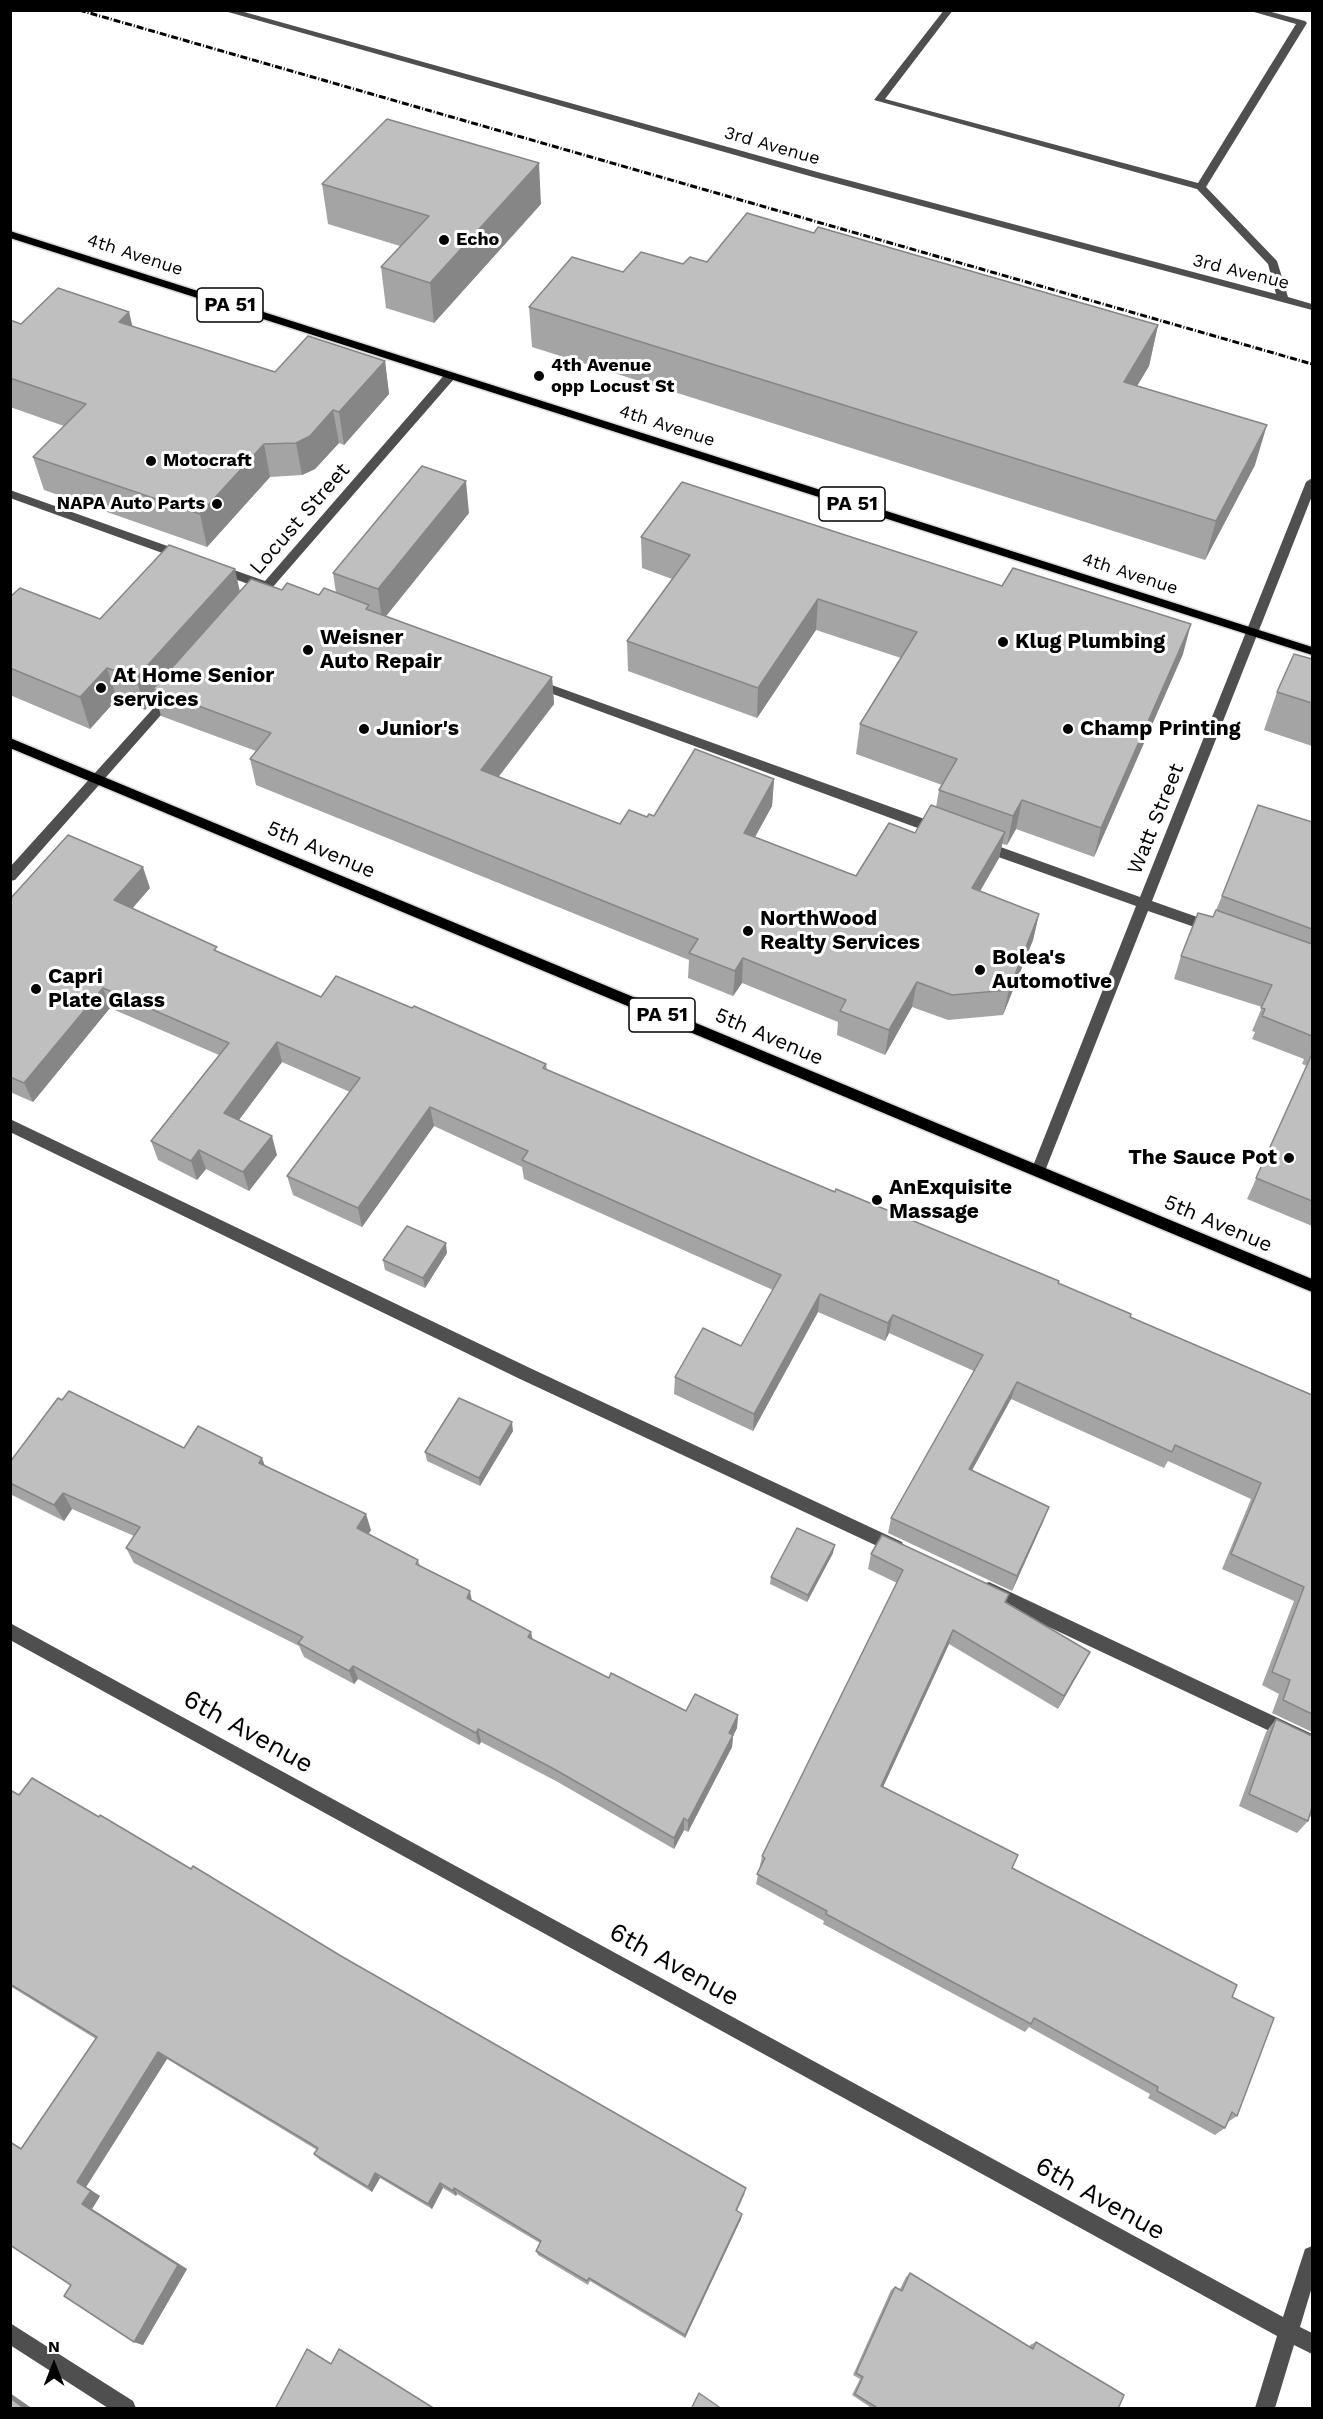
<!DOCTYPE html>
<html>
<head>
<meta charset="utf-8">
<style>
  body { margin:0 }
  #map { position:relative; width:1323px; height:2419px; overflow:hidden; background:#fff; font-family:"Work Sans",sans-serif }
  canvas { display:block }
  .frame { position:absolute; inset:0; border:12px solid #000; pointer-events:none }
  .north { position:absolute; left:24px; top:2335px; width:60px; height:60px; -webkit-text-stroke:4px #fff; paint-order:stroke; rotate:0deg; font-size:16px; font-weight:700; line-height:24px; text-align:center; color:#000 }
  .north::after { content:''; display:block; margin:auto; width:21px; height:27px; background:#000; clip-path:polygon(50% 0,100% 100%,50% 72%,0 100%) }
</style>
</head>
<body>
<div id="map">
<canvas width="1323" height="2419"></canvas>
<div class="frame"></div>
<div class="north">N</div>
</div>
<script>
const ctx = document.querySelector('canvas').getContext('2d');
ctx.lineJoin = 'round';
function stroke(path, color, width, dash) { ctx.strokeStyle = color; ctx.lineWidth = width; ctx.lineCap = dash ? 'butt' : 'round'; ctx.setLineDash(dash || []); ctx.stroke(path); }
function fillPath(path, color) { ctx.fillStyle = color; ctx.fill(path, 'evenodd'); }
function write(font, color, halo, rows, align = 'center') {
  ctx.font = font + ' "Work Sans",sans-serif'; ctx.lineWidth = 6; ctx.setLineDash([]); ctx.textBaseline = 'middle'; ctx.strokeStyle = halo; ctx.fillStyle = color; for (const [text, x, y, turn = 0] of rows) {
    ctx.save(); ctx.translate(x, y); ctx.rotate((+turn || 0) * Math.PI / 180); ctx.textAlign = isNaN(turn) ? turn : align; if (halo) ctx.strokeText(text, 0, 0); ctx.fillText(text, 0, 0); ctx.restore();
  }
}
const major = new Path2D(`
  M10,231l1302,416v8l-1302,-417z
  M10,738l1302,541v13l-1302,-544z`);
stroke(major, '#dbdbdb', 3);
fillPath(new Path2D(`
  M221,10h16l584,163 455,121 -8,-30 -71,-75 -323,-89 70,-90h9l-68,89 313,84 98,-159 -49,-14h17l41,11 2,2 -101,164 71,74 11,36 24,7v6l-499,-133z
  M450,372l6,4 -2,3 -189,217h-8l-2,-3 4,-5 -46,-17 -2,-3 6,-4 48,17 181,-208z
  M1312,478v18l-160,405 65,23 2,4 -7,5 -64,-22 -103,260 -2,4h-10l-2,-4 105,-265 -160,-57 -2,-4 7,-5 159,57 166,-415z
  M10,490l177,63 2,3 -2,3h-8l-169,-61z
  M535,679l409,147 2,4 -7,5 -5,-1 -403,-148v-6z
  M172,690l4,2v6l-161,182 -5,1v-14l158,-175z
  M10,1119l522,250 370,173 2,5 -2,5 -6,3 -6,-3 -370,-173 -510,-247z
  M989,1582l323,152v17l-329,-155 -2,-6 2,-6z
  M10,1623l1273,694 22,-68 7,-3v41l-12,40 12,6v21l-18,-9 -19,63h-20l22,-72 -1267,-696z
  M10,2323l123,78 3,7h-28l-98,-63z`), '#4f4f4f');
fillPath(major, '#000');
stroke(new Path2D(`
  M79,10l1233,354`), '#000', 3, [7, 2, 1, 2]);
fillPath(new Path2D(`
  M322,184l219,20 -107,119 -48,-15 -5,-41 19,-21 -72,-22z
  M814,233l344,92 -9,41 -12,20 118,79 -50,95 -673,-213 -3,-40 94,-35 84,-10z
  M129,312l3,14 143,46 110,-11 4,33 -45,51 -5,-2 -24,26 -13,6 -32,2 -63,70 -163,-57 -11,-33 31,-31 -54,-19v-87l11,4z
  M469,513l-83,103 166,61 2,27 -56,72 122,48 34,-8 120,-37 -2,27 -17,31 101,39 59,-43 21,-26 3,-17 3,-5 -86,-31 4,-30 41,-66 -85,-28 -59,88 -129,-47 -1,-30 45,-62 -30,-11 -1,-31 542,117 -89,203 -78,-28 -9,16 -5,-1 -3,14 -19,33 59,23 -6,26 -30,75 -55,5 -36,-13 -27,48 -48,-20 1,-13 -96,-39 -9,13 -45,-18 1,-18 -433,-175 -6,-26 6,-8 -95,-35 -5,-18 -11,12 -28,-11 -27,30 -80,-34v-98l90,22 140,-27 42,-2 37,5 17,-2 -3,-20z
  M1312,659v87l-48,-16 13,-38z
  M1312,822v404l-65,-27 60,-133 -5,-2 2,-5 -52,-20 3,-7 -3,-1 10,-24 -88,-28 7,-23 32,-39 9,-21z
  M150,888l-18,21 86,43 103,45 225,67 1,6 228,97 284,116 71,34 182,78v337l-40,-19 7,-19 -17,-9 32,-84 -72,-32 29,-70 -83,-38 -4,7 -153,-69 -39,71 77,37 -6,15 -31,69 -124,-58 3,-15 83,-147 -85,-38 -4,8 -67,-29 -65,119 -79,-37 1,-17 66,-31 32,-56 -249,-111 -2,-12 -88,-41 -72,101 -69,-32 -6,-19 63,-84 -68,-30 -43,58 38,35 -28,36 -43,-22 -9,11 -39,-20 -7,-19 68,-86 -109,-47 -77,94 -23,-10v-193z
  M447,1253l-22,35 -40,-18 -2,-10z
  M62,1400l122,48 81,18 106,64 -3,4 50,26 2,6 113,74 76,38 77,33 52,4 -1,13 -4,8 -1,11 -44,85 -4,-2 -10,19 -118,-68 -75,-39 -2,3 -121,-66 -4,5 -50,-27 -5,-11 -165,-83 -8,-15 8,-12 -62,-27 -8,12 -52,-26 -2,-3v-30z
  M513,1431l-33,55 -53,-25 -2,-9z
  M833,1553l-26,49 -37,-18 1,-7z
  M871,1554l138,40 -3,8 84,50 -32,57 -109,-65 -66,143 129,81 220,129 5,119 -9,6 -3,6 -10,7 -67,-37 2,-4 -121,-67 -4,5 -202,-108 1,-3 -68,-37 6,-28 135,-273 -29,-14z
  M1276,1719l36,17v81l-3,-1 -1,5 -11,12 -58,-27 27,-74z
  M10,1790l9,5 80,22 92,52 150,87 404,237 -8,18 5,3 -1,5 -56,119 -95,-57 -2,4 -50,-30 -2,-4 4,-8 -83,-49 -1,2 -13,-8 -11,21 -52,-31 -8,14 -52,-32 -6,-6 3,-4 -150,-91 -81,128 14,9 -8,13 95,60 -44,76 -9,-3 -63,-57 -61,-144 11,7 75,-109 -86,-53z
  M910,2273l119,74 1,-2 6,-3 82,67h-245l-21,-14 8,-16 -7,-4 38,-85 4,-3 5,2 6,-12z`), '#a4a4a4');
fillPath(new Path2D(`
  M539,163l2,41 -107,119 -4,-40z
  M129,312l8,33 -18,-23z
  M1158,325l-9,41 -34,57 9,-41z
  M385,361l4,33 -45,51 -5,-33z
  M333,410l6,33 -24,26 -13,6 -6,-32z
  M1267,425l-12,40 -50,95 11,-39z
  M264,444l6,33 -63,70 -7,-33z
  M466,481l3,32 -87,108 -4,-32z
  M235,569l7,32 -89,88 3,9 -11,12 -9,-32z
  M818,599l-2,31 -59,88 1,-30z
  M1191,624l-8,30 -89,203 7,-29z
  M107,668l10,31 -27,30 -10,-32z
  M552,677l2,27 -70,92 -3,-26z
  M774,779l-2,27 -29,53 1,-26z
  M1022,800l-6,29 -9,16 6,-29z
  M1005,832l-6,26 -32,56 5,-26z
  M143,867l7,21 -29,33 -7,-21z
  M1039,914l-6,26 -30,75 6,-25z
  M743,958l-1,25 -9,13 2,-25z
  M917,982l-5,25 -27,48 4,-25z
  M103,988l7,20 -77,94 -9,-19z
  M277,1042l5,20 -52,70 -6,-19z
  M430,1107l4,19 -72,101 -4,-19z
  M272,1136l5,19 -28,36 -6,-19z
  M199,1150l7,19 -9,11 -6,-19z
  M446,1243l1,10 -22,35 -2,-10z
  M820,1294l-2,18 -65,119 1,-17z
  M893,1315l-4,18 -4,8 3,-18z
  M1017,1382l-6,17 -47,86 5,-16z
  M512,1422l1,9 -33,55 -1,-8z
  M262,1458l6,16 -9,-11z
  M63,1493l9,16 -8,12 -10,-16z
  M1049,1507l-6,15 -31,69 5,-15z
  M366,1514l5,16 -9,14 -5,-16z
  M835,1545l-2,8 -26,49 1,-7z
  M470,1591l3,15 -6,-8z
  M953,1630l-4,14 -71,154 3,-12z
  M531,1632l3,14 -6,-9z
  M1090,1652l-7,13 -25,44 6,-13z
  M353,1666l5,13 -4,5 -5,-13z
  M738,1715l-1,13 -4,8 -1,11 -44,85v-11l41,-88z
  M478,1729l3,13 -2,3 -3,-12z
  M684,1818v12l-10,19v-11z
  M158,2052l9,7 -81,128 14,9 -8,13 95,60 -44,76 -9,-3 -52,-138 -5,-22z
  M375,2173l5,5 -8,14 -4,-5z
  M440,2183l3,5 -11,21 -4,-5z
  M454,2188l3,6 -1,2 -3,-5z
  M742,2214l-1,5 -56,119v-3z
  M10,2393l23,16h-8l-15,-11z`), '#868686');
const building = new Path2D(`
  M387,119l152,44 -109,120 -49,-16 48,-51 -107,-32z
  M747,213l67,20 4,-6 340,98 -34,57 143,43 -51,96 -687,-214 43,-50 51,15 18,-20 42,12 7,-7 17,5z
  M58,288l71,24 -10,10 156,50 33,-36 77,25 -46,51 -6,-2 -23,26 -14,7 -32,1 -64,70 -167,-57 53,-53 -76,-26v-58l11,4z
  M422,466l44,15 -88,108 -45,-16z
  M682,482l320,104 11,-18 178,56 -90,204 -79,-28 -9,16 -74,-26 18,-31 -97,-35 57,-92 -99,-33 -60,89 -131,-47 63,-86 -49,-18z
  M169,545l66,24 -99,109 -29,-10 -27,29 -70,-29v-71l10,-9 80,31z
  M251,579l31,11 5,-7 32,12 5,-7 45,17 -3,4 186,68 -71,93 139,54 9,-14 18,7 2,-3 5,2 41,-67 79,30 -30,54 112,43 33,-53 26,10 16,-28 74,27 -33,56 67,26 -30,76 -57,5 -35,-13 -28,48 -49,-19 6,-11 -103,-42 -8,13 -46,-18 9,-14 -448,-180 21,-26 -118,-44z
  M1294,654l18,5v44l-35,-11z
  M1258,805l54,17v107l-90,-33z
  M68,835l75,32 -29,33 103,47 -3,3 107,47 15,-21 76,32 2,-2 132,58 -3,4 232,99 60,25 1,-3 223,92 -1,2 73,31 -1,3 182,78v319l-29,-14 7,-20 -18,-8 32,-85 -73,-33 30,-71 -86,-38 -3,7 -155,-70 -48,87 80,38 -32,69 -126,-58 92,-163 -90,-40 -5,8 -68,-29 -66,120 -79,-37 28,-49 38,18 40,-71 -259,-115 6,-9 -98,-44 -72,101 -71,-32 73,-98 -83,-36 -53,71 48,23 -29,36 -44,-22 -8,11 -40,-20 78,-98 -126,-55 -79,95 -14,-6v-178z
  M1216,910l96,34v92l-50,-20 3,-7 -4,-1 11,-23 -91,-29 17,-43 15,4z
  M1312,1054v147l-56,-23z
  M407,1226l39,17 -23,35 -40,-18z
  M69,1391l115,57 14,-22 64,32 -3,5 107,51 -9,14 61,32 -2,4 54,27 -3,7 64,34 -3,5 81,41 2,-5 75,38 9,-17 43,21 -9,18 4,2 -45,86 -4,-3 -10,20 -120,-69 -76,-40 -2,4 -123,-67 -4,5 -51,-28 5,-6 -177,-89 14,-21 -77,-34 -9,12 -44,-22v-21l48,-64 4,2z
  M459,1398l53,24 -33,56 -54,-26z
  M797,1528l38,17 -27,50 -37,-18z
  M882,1535l127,59 -4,8 85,50 -26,44 -111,-66 -72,156 137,69 -6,13 225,117 -5,12 42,21 -37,98 -5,-4 -7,16 -68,-37 1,-4 -124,-69 -3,6 -205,-110 1,-3 -70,-37 8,-16 -3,-2 141,-286 -32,-16z
  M1276,1719l36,17v71l-4,14 -59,-27z
  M32,1778l67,39 1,-2 91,54 2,-3 148,90 405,232 -10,22 6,4 -57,121 -96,-57 -2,3 -51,-30 5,-10 -87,-53 -1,3 -13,-8 -12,21 -53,-31 -7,14 -54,-33 4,-6 -160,-96 -81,130 14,9 -9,13 96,61 -44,77 -70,-46 7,-11 -61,-40v-103l11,7 76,-112 -87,-53v-194l9,5z
  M910,2273l123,76 3,-7 88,53 -6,14h-239l-24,-15 8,-17 -7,-4 39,-86 7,4z
  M307,2349l24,15 8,-15 96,60h-160z
  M699,2393l23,16h-31z
  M10,2398l15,11h-15z`);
fillPath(building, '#bfbfbf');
stroke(building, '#868686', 1.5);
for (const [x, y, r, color] of [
  [444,240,6,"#000"],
  [539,376,6,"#000"],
  [151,461,6,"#000"],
  [217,504,6,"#000"],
  [1003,642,6,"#000"],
  [308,650,6,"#000"],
  [101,688,6,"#000"],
  [364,729,6,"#000"],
  [1068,729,6,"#000"],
  [748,931,6,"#000"],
  [980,970,6,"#000"],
  [36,989,6,"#000"],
  [1289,1158,6,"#000"],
  [877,1200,6,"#000"]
]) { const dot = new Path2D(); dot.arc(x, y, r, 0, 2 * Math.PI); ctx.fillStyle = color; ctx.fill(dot); stroke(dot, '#fff', 2); }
write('18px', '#000', '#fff', [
  ["3rd Avenue",772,146,16],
  ["4th Avenue",135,255,18],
  ["3rd Avenue",1241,272,14],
  ["4th Avenue",667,426,18],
  ["4th Avenue",1130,574,18]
]);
write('bold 18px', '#000', '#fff', [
  ["Echo",456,240],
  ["4th Avenue",551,366],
  ["opp Locust St",551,387],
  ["Motocraft",163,461],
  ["NAPA Auto Parts",205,504,"right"]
], 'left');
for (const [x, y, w] of [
  [230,305,66],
  [852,504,66],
  [662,1015,66]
]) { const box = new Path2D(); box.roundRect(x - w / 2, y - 17, w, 34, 4.5); ctx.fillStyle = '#fff'; ctx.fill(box); stroke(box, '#000', 1.5); }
write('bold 20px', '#000', null, [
  ["PA 51",230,305],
  ["PA 51",852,504],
  ["PA 51",662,1015]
]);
write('21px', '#000', '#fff', [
  ["Locust Street",300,519,-49],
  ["Watt Street",1156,819,-68],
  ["5th Avenue",321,850,23],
  ["5th Avenue",769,1037,23],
  ["5th Avenue",1218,1224,23]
]);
write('bold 21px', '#000', '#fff', [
  ["Weisner",320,638],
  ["Auto Repair",320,662],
  ["Klug Plumbing",1015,642],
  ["At Home Senior",113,676],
  ["services",113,700],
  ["Junior's",376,729],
  ["Champ Printing",1080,729],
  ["NorthWood",760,919],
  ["Realty Services",760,943],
  ["Bolea's",992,958],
  ["Automotive",992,982],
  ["Capri",48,977],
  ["Plate Glass",48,1001],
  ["The Sauce Pot",1277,1158,"right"],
  ["AnExquisite",889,1188],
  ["Massage",889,1212]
], 'left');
write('26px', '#000', '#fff', [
  ["6th Avenue",248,1732,29],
  ["6th Avenue",674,1965,29],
  ["6th Avenue",1100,2199,29]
]);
</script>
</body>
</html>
